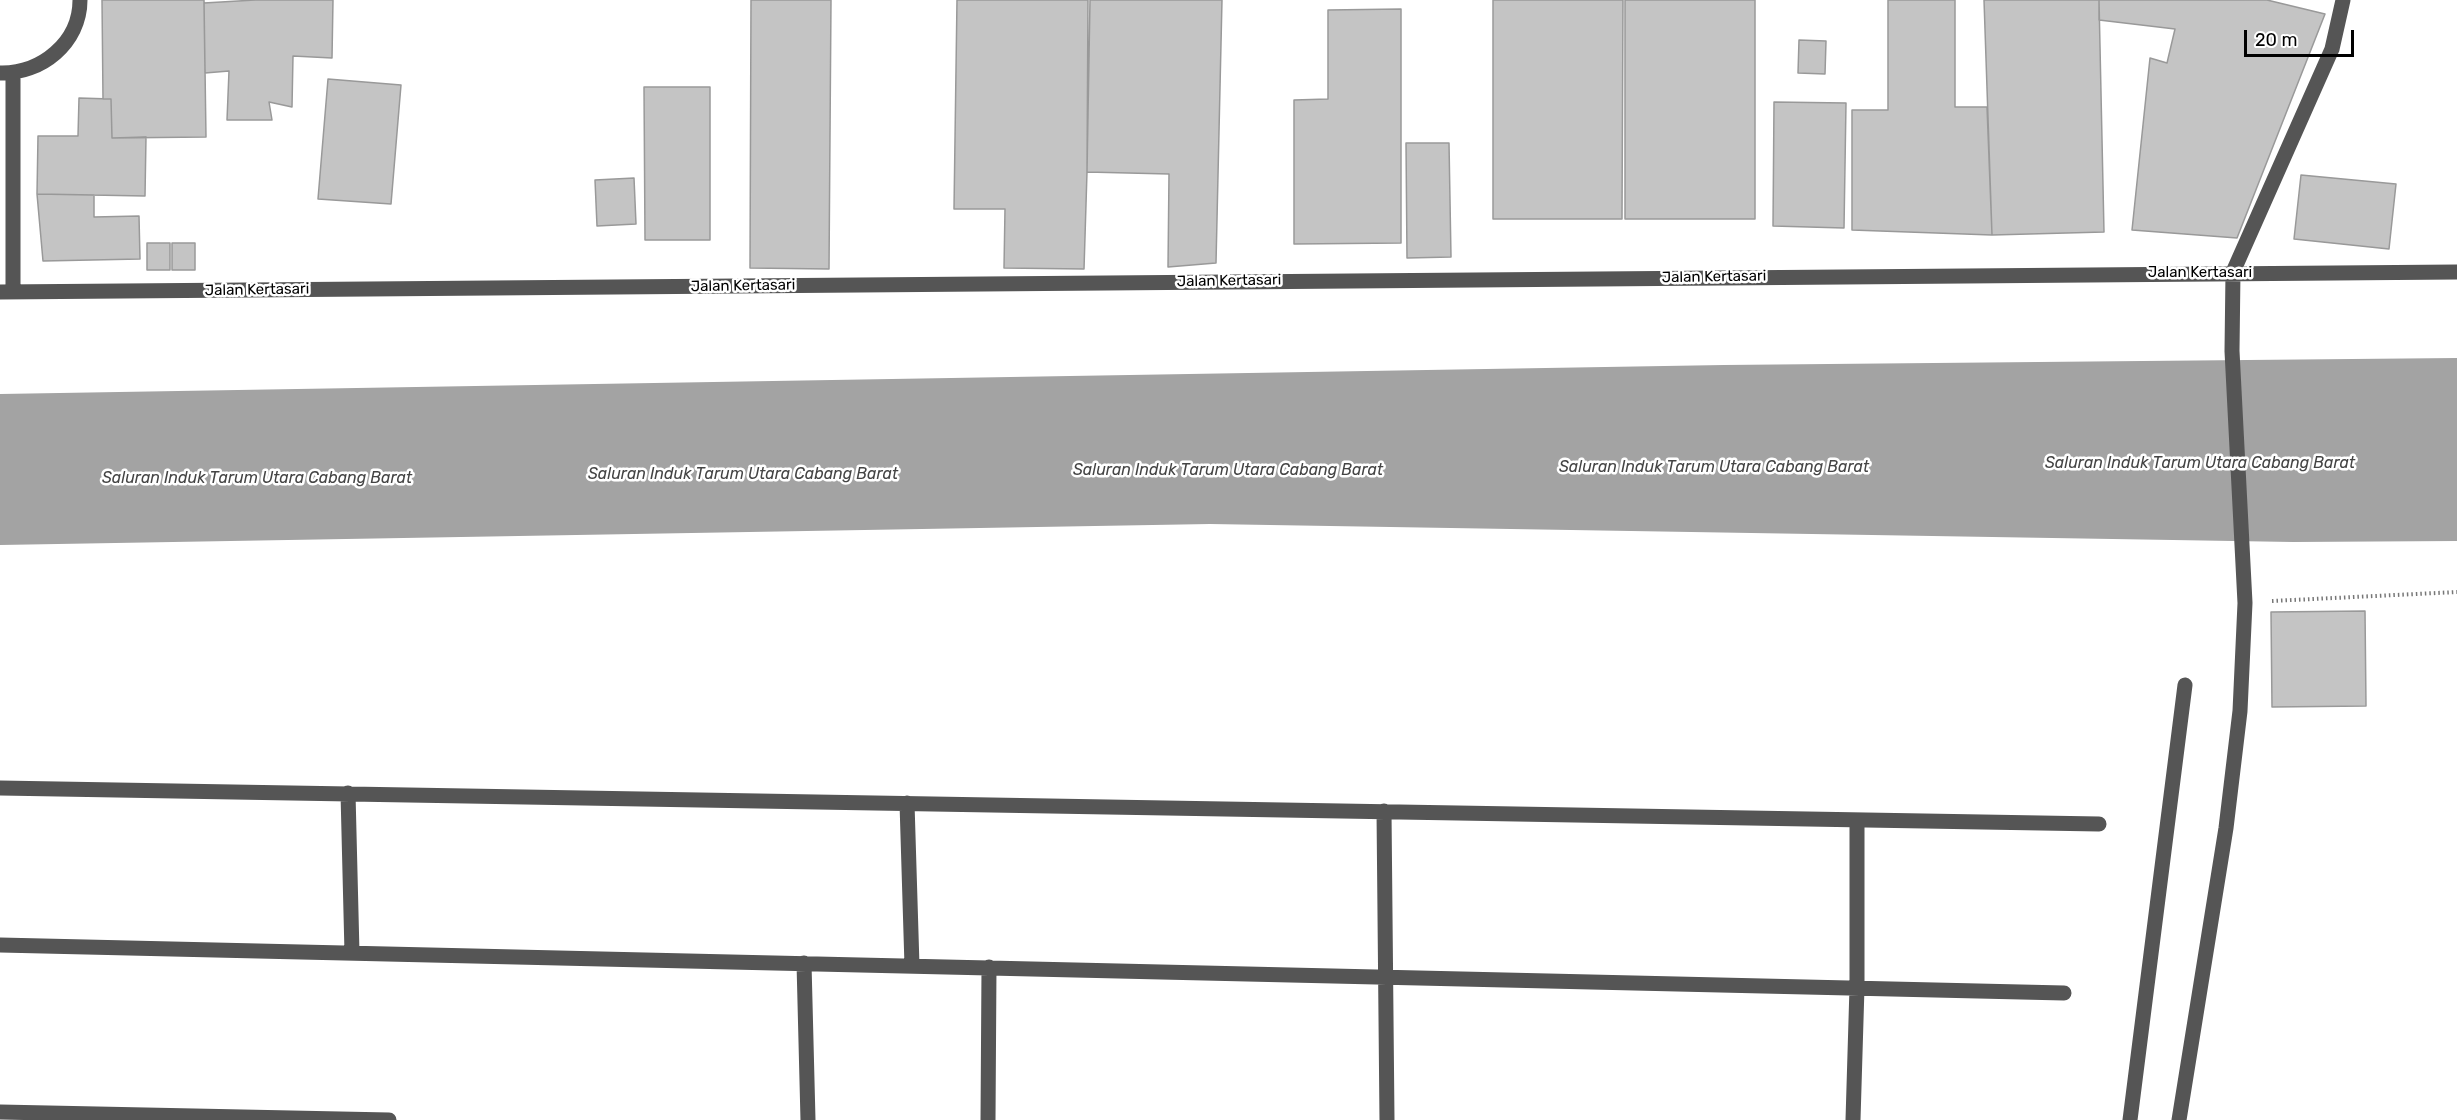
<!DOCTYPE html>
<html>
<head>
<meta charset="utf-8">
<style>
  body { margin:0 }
  #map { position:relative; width:2457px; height:1120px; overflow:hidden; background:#fff; font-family:Rubik,sans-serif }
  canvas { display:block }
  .scale { position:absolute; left:2244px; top:30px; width:110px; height:27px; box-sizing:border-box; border:3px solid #000; border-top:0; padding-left:8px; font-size:18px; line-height:21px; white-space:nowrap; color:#000; -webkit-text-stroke:4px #fff; paint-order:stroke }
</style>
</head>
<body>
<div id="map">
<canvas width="2457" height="1120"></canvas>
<div class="scale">20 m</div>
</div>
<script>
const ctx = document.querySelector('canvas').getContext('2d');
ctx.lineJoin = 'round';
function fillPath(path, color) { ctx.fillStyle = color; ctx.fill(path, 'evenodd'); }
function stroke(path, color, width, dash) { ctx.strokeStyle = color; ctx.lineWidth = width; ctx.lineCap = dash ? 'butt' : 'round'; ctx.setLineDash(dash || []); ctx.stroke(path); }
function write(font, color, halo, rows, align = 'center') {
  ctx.font = font + ' Rubik,sans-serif'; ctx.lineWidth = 5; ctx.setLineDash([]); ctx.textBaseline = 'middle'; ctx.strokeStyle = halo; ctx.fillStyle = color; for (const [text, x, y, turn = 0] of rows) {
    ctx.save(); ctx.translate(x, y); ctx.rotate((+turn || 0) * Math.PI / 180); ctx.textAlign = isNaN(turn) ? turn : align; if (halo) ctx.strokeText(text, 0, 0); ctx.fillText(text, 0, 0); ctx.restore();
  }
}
fillPath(new Path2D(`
  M2457,358v183l-164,1 -1083,-18 -1210,21v-151l1724,-29z`), '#a3a3a3');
const building = new Path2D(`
  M102,0h102l2,137 -94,1 -1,-39h-8z
  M255,0h78l-1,58 -39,-2 -1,51 -23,-5 3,18h-45l2,-49 -24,2 -1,-70z
  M751,0h80l-2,269 -79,-1z
  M957,0h131l-1,172 -3,97 -80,-1 1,-59h-51z
  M1090,0h132l-6,263 -48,4 1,-93 -82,-2z
  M1493,0h130l-1,219h-129z
  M1625,0h130v219h-130z
  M1888,0h67v107h32l5,128 -140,-5v-120h36z
  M1984,0h115l5,232 -112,3z
  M2099,0h168l58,14 -88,224 -105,-8 18,-172 17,5 8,-34 -76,-9z
  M1401,9v234l-107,1v-144l34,-1v-89z
  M1799,40l27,1 -1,33 -27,-1z
  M328,79l73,6 -10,119 -73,-5z
  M644,87h66v153h-65z
  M79,98l32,1 1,39 34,-1 -1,59 -108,-2 1,-58h40z
  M1774,102l72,1 -2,125 -71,-2z
  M1406,143h43l2,114 -44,1z
  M2301,175l95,9 -7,65 -95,-10z
  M634,178l2,46 -39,2 -2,-46z
  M37,194l57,1v22l45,-1 1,43 -97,2z
  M147,243h23v27h-23z
  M172,243h23v27h-23z
  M2365,611l1,95 -94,1 -1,-95z`);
fillPath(building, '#c4c4c4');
stroke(building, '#999', 1.5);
stroke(new Path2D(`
  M2272,601l185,-9`), '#777', 4, [1.5, 3]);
stroke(new Path2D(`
  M0,73c41,1 80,-30 80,-73
  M13,74v218
  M0,292l2457,-20
  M0,788l2099,36
  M348,793l4,160
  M907,803l5,163
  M1384,811l3,309
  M0,945l2064,48
  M804,963l4,157
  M0,1112l389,8
  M988,1120l1,-153
  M1853,1120l4,-133v-167
  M2130,1120l55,-435
  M2179,1120l47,-292 14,-117 5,-108 -13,-252 1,-79 99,-223 11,-49`), '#555', 15);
write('15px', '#000', '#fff', [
  ["Jalan Kertasari",2200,273],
  ["Jalan Kertasari",1714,277,-1],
  ["Jalan Kertasari",1229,281,-1],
  ["Jalan Kertasari",743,286,-1],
  ["Jalan Kertasari",257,290,-1]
]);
write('italic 16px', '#444', '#fff', [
  ["Saluran Induk Tarum Utara Cabang Barat",2200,463],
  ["Saluran Induk Tarum Utara Cabang Barat",1714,467],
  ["Saluran Induk Tarum Utara Cabang Barat",1228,470],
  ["Saluran Induk Tarum Utara Cabang Barat",743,474],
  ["Saluran Induk Tarum Utara Cabang Barat",257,478]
]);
</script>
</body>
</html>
